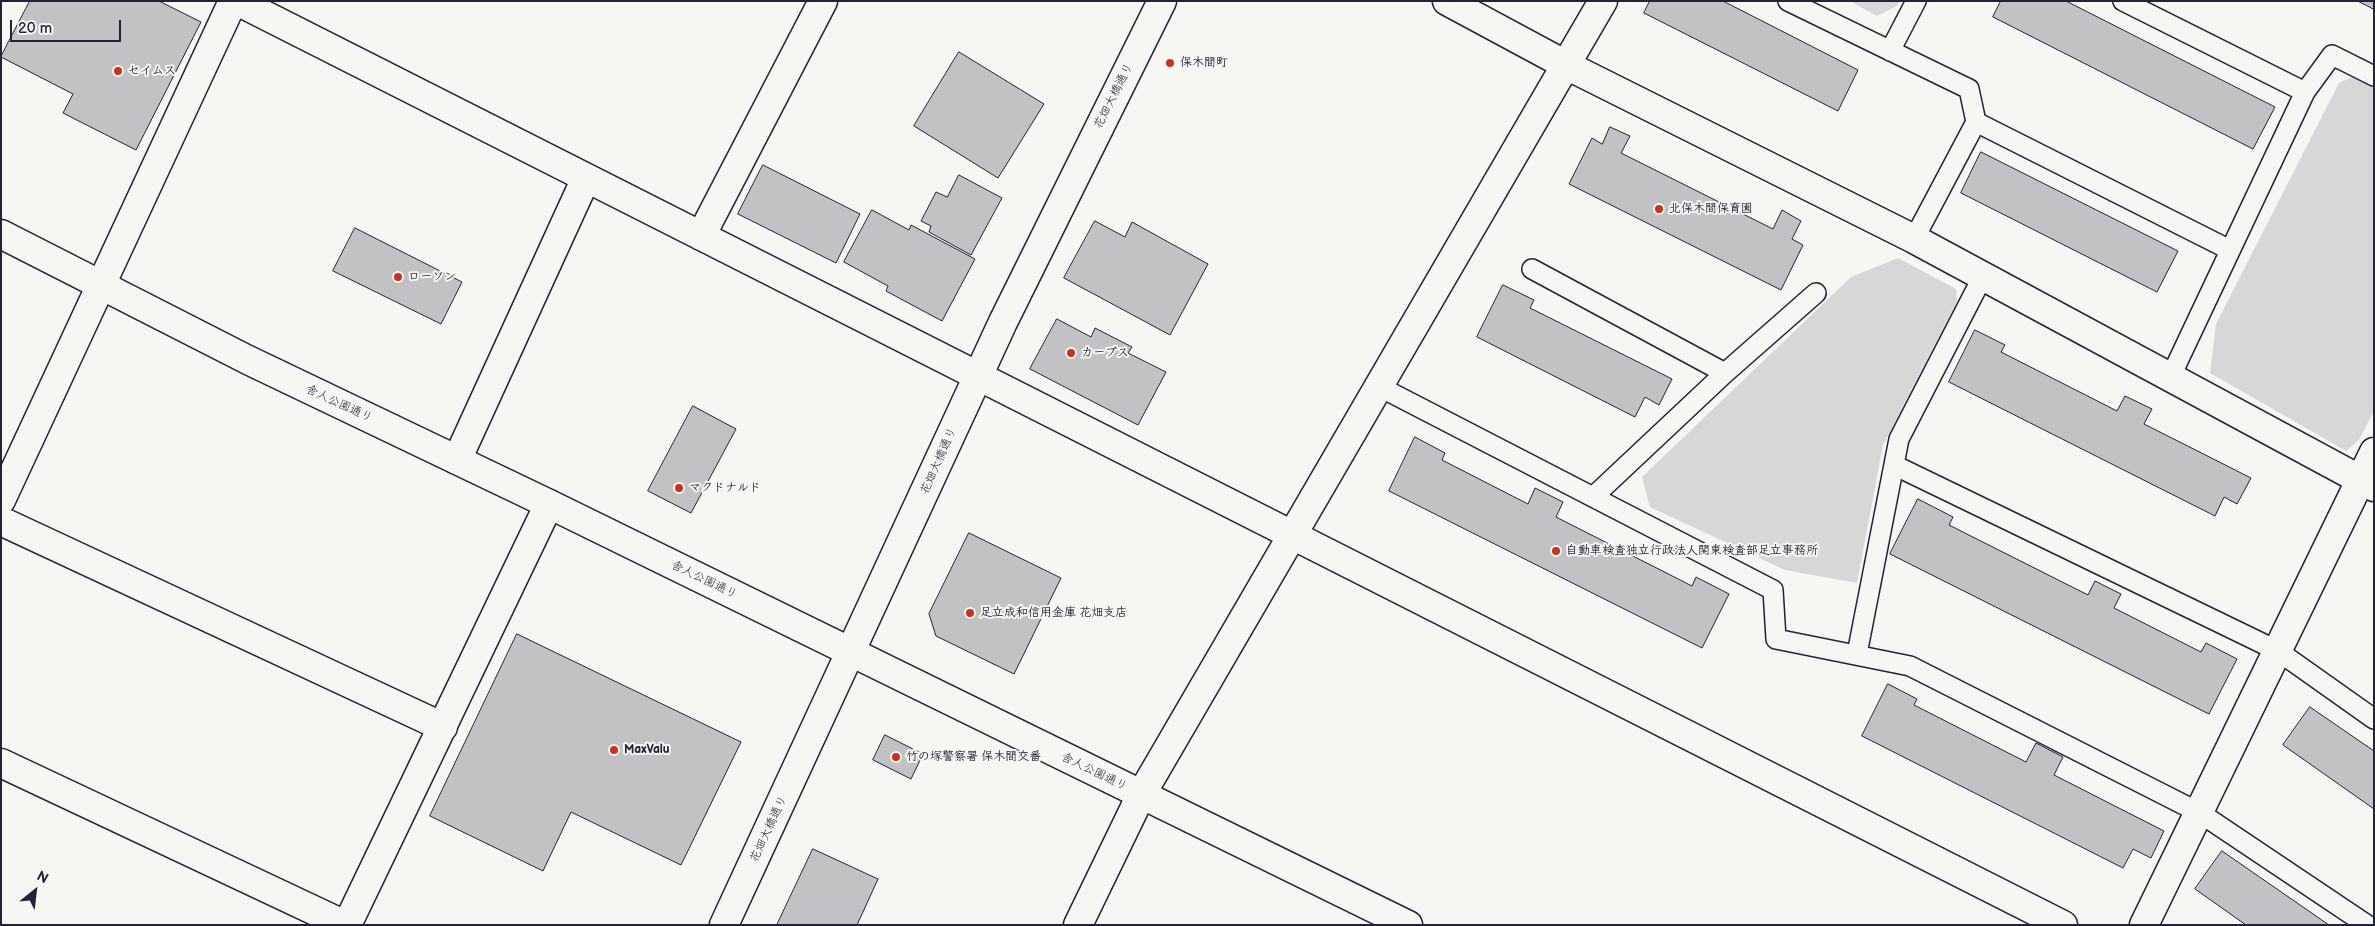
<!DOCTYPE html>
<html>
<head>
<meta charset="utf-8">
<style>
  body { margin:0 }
  #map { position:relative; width:2375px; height:926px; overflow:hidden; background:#f6f6f2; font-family:"Balsamiq Sans",sans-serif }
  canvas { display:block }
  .frame { position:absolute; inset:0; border:2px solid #22223b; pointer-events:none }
  .north { position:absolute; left:10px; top:866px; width:50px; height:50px; -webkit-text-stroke:4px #f6f6f2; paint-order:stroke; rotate:29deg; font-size:14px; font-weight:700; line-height:20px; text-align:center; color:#22223b }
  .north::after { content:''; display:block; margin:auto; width:18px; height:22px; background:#22223b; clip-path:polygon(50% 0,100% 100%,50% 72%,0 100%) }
  .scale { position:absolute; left:10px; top:20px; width:111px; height:22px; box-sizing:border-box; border:2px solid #22223b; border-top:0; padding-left:6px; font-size:15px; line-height:18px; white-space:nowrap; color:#22223b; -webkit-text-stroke:4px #f6f6f2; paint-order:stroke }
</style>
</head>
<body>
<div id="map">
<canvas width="2375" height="926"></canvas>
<div class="frame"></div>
<div class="north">N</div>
<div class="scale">20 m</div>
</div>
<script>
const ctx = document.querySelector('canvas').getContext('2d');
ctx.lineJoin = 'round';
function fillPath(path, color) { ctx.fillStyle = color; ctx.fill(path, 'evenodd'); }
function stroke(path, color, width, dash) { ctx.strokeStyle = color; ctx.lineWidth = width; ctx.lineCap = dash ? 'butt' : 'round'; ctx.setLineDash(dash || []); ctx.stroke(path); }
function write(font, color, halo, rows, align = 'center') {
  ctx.font = font + ' "Balsamiq Sans","Klee One",sans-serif'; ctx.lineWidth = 4; ctx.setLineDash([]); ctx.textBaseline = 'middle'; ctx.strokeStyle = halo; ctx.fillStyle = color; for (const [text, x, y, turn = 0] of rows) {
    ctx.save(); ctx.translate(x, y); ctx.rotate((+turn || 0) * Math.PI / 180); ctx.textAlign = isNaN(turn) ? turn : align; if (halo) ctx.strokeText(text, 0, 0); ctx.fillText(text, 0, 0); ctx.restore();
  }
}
fillPath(new Path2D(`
  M1850,1h50l-3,5 -20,10z
  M2352,77l22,11v323l-15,29 -13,11 -136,-78 6,-49 123,-241z
  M1898,258l58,31 1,12 -74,144 -26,138 -72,-13 -135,-63 -8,-30 209,-200z`), '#d7d7d7');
const building = new Path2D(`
  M30,1h129l42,21 -65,128 -73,-37 10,-19 -72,-37z
  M1650,1h73l135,69 -20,41 -194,-98z
  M2001,1h65l209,106 -22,42 -260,-132z
  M2358,1h16v8z
  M959,52l85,52 -46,74 -84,-52z
  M1610,127l20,9 -9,17 152,76 9,-19 19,11 -9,18 11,6 -22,45 -212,-106 23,-46 10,6z
  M1981,152l197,99 -21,41 -196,-99z
  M763,165l97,49 -24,49 -98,-49z
  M959,175l43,23 -31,57 -42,-23 2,-6 -10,-5 15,-29 11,5z
  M872,210l37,20 2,-5 64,34 -33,62 -56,-30 2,-5 -44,-24z
  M1095,221l30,16 7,-15 76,42 -38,71 -106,-57z
  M355,228l107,54 -21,42 -108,-53z
  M1503,285l31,15 -4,8 142,71 -13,26 -14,-8 -10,20 -158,-80z
  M1057,319l34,18 4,-9 37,19 -4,6 38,19 -28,53 -108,-56z
  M1975,330l30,15 -4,7 116,59 8,-15 27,13 -8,15 107,54 -14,26 -13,-7 -9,19 -266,-134z
  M693,406l43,23 -45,84 -43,-22z
  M1415,437l30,16 -3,7 86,44 7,-16 28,14 -7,15 136,69 4,-9 33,17 -27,54 -313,-157z
  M1918,499l35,18 -4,8 139,70 7,-14 26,13 -7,14 87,44 5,-9 31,16 -28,55 -319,-160z
  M969,533l92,45 -47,96 -78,-38 -7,-22z
  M517,634l224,108 -60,123 -110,-53 -28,59 -113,-55z
  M1888,684l29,15 -3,6 112,57 10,-19 27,14 -9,18 110,56 -13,27 -18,-9 -10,19 -261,-132z
  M2310,707l64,44v58l-91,-64z
  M885,735l38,19 -12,25 -38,-19z
  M813,849l65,30 -21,46h-80z
  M2222,851l107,74h-83l-51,-36z`);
fillPath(building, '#c2c2c4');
stroke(building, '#22223b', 1);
const service = new Path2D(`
  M1788,1l181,88 7,33 -62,117
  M2123,1l182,91
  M1890,51l26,-50
  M1976,122l254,128
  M1532,269l193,104
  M2170,378l135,-286 27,-37 42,21
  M1378,386l395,204 3,49 134,27 290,147 167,112
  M1894,465l384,186 96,68
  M1593,497l132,-124 91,-80
  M1857,654l42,-215 84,-163`);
const minor = new Path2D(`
  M237,1c608,308 1219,612 1826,924
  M1566,65l348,174 460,248
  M701,236l122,-235
  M457,460l129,-282
  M1,500l232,-499
  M1,521l442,206
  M1,763l344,162
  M347,925l202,-421
  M1078,925l63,-130 462,-794
  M2144,925l230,-473`);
const tertiary = new Path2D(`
  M1447,1l119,64
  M1,234l247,126 301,144 859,421
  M724,925l279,-603 159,-321`);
stroke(service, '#22223b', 22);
stroke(minor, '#22223b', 31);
stroke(tertiary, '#22223b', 31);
stroke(service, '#f6f6f2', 19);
stroke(minor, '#f6f6f2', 28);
stroke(tertiary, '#f6f6f2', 28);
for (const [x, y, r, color] of [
  [1170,63,5,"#c8321e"],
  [118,71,5,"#c8321e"],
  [1659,209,5,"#c8321e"],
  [398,277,5,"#c8321e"],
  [1071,353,5,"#c8321e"],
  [679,488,5,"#c8321e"],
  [1556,551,5,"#c8321e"],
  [970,613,5,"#c8321e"],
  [614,750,5,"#c8321e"],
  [896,757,5,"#c8321e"]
]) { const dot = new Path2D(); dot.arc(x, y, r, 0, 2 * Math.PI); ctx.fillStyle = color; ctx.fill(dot); stroke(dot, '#f6f6f2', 2); }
write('bold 12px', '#22223b', '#f6f6f2', [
  ["保木間町",1180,63],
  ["セイムス",128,71],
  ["北保木間保育園",1669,209],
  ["ローソン",408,277],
  ["カーブス",1081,353],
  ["マクドナルド",689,488],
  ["自動車検査独立行政法人関東検査部足立事務所",1566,551],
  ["足立成和信用金庫 花畑支店",980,613],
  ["MaxValu",624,750],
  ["竹の塚警察署 保木間交番",906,757]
], 'left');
write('12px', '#22223b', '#f6f6f2', [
  ["花畑大橋通り",1114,96,-63],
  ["舎人公園通り",339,404,25],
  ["花畑大橋通り",939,461,-66],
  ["舎人公園通り",704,580,26],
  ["舎人公園通り",1094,772,26],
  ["花畑大橋通り",769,829,-65]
]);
</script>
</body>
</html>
